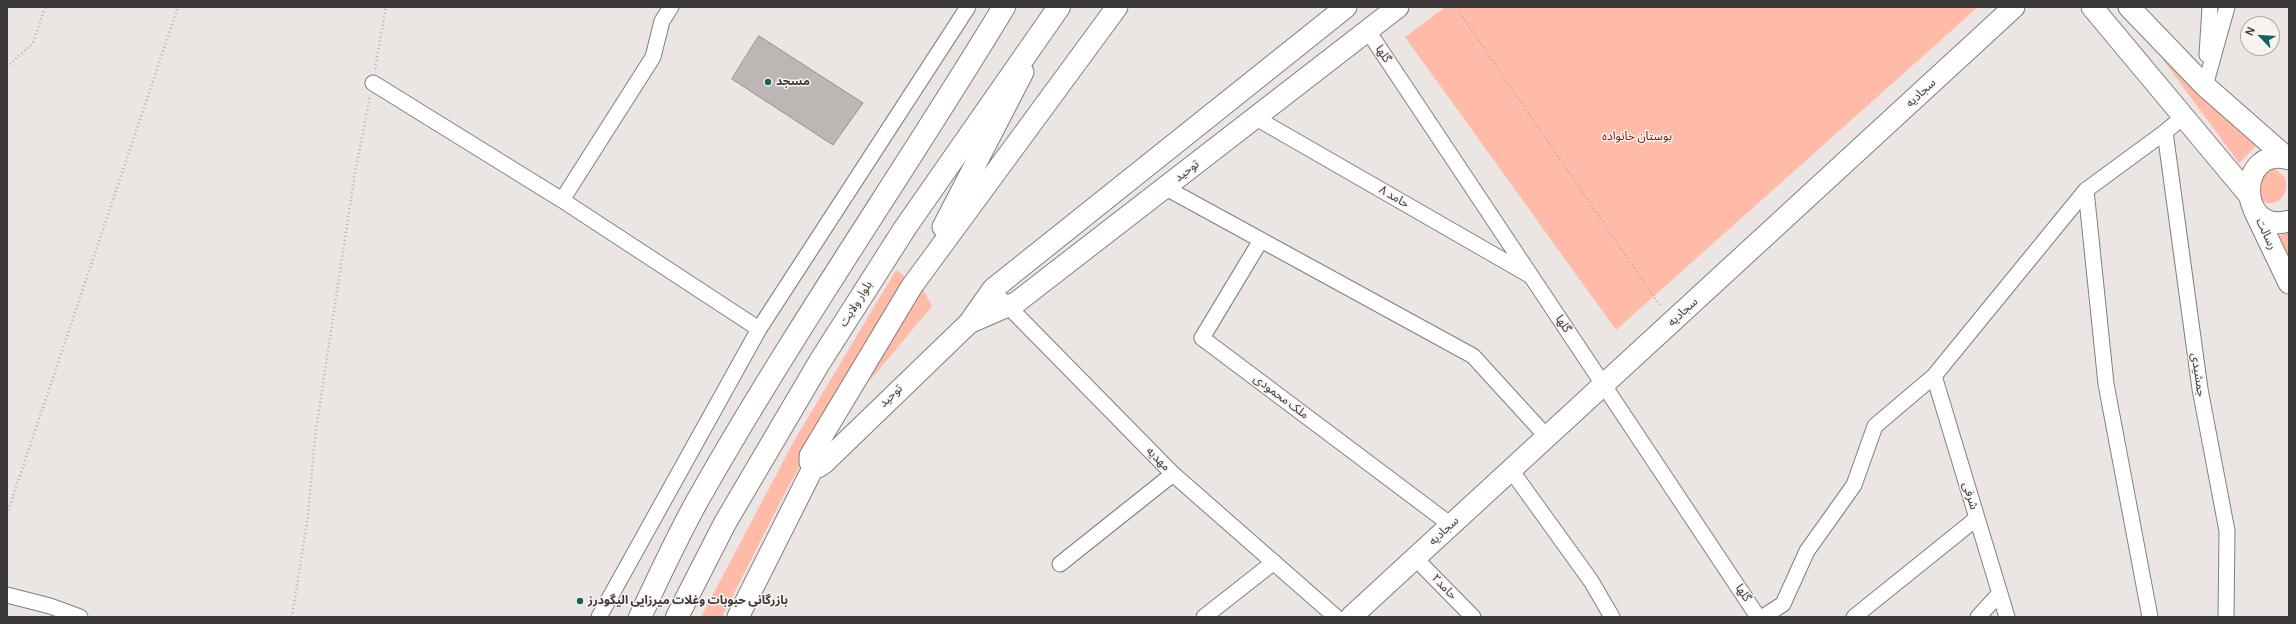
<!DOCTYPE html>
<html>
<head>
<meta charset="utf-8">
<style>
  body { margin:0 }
  #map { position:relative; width:2296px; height:624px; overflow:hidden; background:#ebe6e4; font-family:Manrope,sans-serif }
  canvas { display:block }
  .frame { position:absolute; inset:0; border:8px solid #3c3a39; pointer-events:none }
  .north { position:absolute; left:2240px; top:16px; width:40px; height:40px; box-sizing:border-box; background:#f8f3f1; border:1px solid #ada9a7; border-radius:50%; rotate:295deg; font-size:11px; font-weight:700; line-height:16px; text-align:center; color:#3c3a39 }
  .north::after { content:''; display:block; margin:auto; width:14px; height:18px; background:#16635d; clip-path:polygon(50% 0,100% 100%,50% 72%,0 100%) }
</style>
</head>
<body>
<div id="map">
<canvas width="2296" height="624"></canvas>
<div class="frame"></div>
<div class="north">N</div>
</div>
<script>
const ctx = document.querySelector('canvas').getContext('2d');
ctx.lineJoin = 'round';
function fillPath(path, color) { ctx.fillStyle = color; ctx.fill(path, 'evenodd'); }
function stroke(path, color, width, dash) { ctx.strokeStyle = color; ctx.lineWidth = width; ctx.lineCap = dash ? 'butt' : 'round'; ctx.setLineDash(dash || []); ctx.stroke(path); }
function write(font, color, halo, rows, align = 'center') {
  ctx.font = font + ' Manrope,"Noto Sans Arabic",sans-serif'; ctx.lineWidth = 3; ctx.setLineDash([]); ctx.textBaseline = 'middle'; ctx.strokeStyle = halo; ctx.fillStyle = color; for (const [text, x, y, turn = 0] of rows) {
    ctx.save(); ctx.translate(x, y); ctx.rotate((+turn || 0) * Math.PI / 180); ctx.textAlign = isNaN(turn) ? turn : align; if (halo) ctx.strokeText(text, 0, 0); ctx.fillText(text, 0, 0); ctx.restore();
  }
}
fillPath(new Path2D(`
  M1445,7h533l-362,323 -211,-293z
  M2158,53l98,93 -17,17z
  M2269,169h6l9,7c8,19 -8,35 -26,23l-4,-21z
  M2289,232v27l-12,-23z
  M896,270l11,8 -121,213 -64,126h-21l93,-176z
  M920,284l12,22 -64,77z`), '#ffbba7');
const building = new Path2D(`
  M759,36l104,67 -30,42 -101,-66z`);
fillPath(building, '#bcb7b5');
stroke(building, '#95908f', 1);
const street = new Path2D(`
  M1368,31l390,586
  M2207,55l3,-48
  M373,83l189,117 197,129 209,-322
  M2205,86l22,-79
  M1256,118l273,157
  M2165,132l35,257 27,142 -1,86
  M1166,188l307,168 74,81
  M2086,190l20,194 44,233
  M562,200l91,-143 9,-36 9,-14
  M1261,240l-59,98 249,187
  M1001,299l172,175 163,143
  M1934,376l73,241
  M1511,470l80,111 21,36
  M1415,558l58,59
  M1060,564l113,-90
  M7,595l43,11 30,11
  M599,617l160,-288
  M1204,617l70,-55
  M1763,617l20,-13 24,-53 47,-66 21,-59 59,-50 152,-186 79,-58 18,-15
  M1854,617l123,-99
  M1978,617l22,-24`);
const secondary = new Path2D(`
  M2092,7l157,188
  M2129,7l76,79 82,72
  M2289,159c-52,-15 -53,77 0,62
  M2254,210l35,73
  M943,227l80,-155
  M969,323l48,-21 381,-295
  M814,466l4,1 6,-4 145,-140 24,-34 353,-282
  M814,466l-4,-4v-6l102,-170 205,-279
  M738,617l76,-151
  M1351,617l663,-610`);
const primary = new Path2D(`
  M640,617c20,-43 40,-87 64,-128 94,-165 202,-320 300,-482
  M677,617l48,-94 94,-160 86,-135 154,-221`);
stroke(street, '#837e7c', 17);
stroke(secondary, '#837e7c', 23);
stroke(primary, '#837e7c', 24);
stroke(new Path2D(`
  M1456,7l205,300
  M7,67l26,-24 12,-36
  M375,69l11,-62
  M7,514l171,-507
  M292,617l16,-102 7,-78 40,-265 15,-75`), '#b3afad', 2.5, [1, 3]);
stroke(street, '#fff', 15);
stroke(secondary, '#fff', 21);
stroke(primary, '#fff', 22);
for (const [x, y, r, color] of [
  [768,82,4,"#16635d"],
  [580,601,4,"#16635d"]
]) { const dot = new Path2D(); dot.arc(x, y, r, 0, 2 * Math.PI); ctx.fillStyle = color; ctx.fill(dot); stroke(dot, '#f8f3f1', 1.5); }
write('12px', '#3c3a39', '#f8f3f1', [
  ["گلها",1383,54,56],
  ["سجادیه",1921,93,-43],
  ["توحید",1187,171,-38],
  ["حامد ۸",1394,197,30],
  ["رسالت",2266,234,65],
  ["بلوار ولایت",856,304,-58],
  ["سجادیه",1683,312,-43],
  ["گلها",1563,324,56],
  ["جمشیدی",2198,375,82],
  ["توحید",891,396,-44],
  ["ملک محمودی",1281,397,37],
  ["مهدیه",1158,459,45],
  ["شرفی",1970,496,73],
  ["سجادیه",1444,531,-43],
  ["حامد۲",1444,587,46],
  ["گلها",1743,593,56]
]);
write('bold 12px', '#3c3a39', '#f8f3f1', [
  ["مسجد",776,82],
  ["بازرگانی حبوبات وغلات میرزایی الیگودرز",588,601]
], 'left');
write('12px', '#6e2107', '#f8f3f1', [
  ["بوستان خانواده",1637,137]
]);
</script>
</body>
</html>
